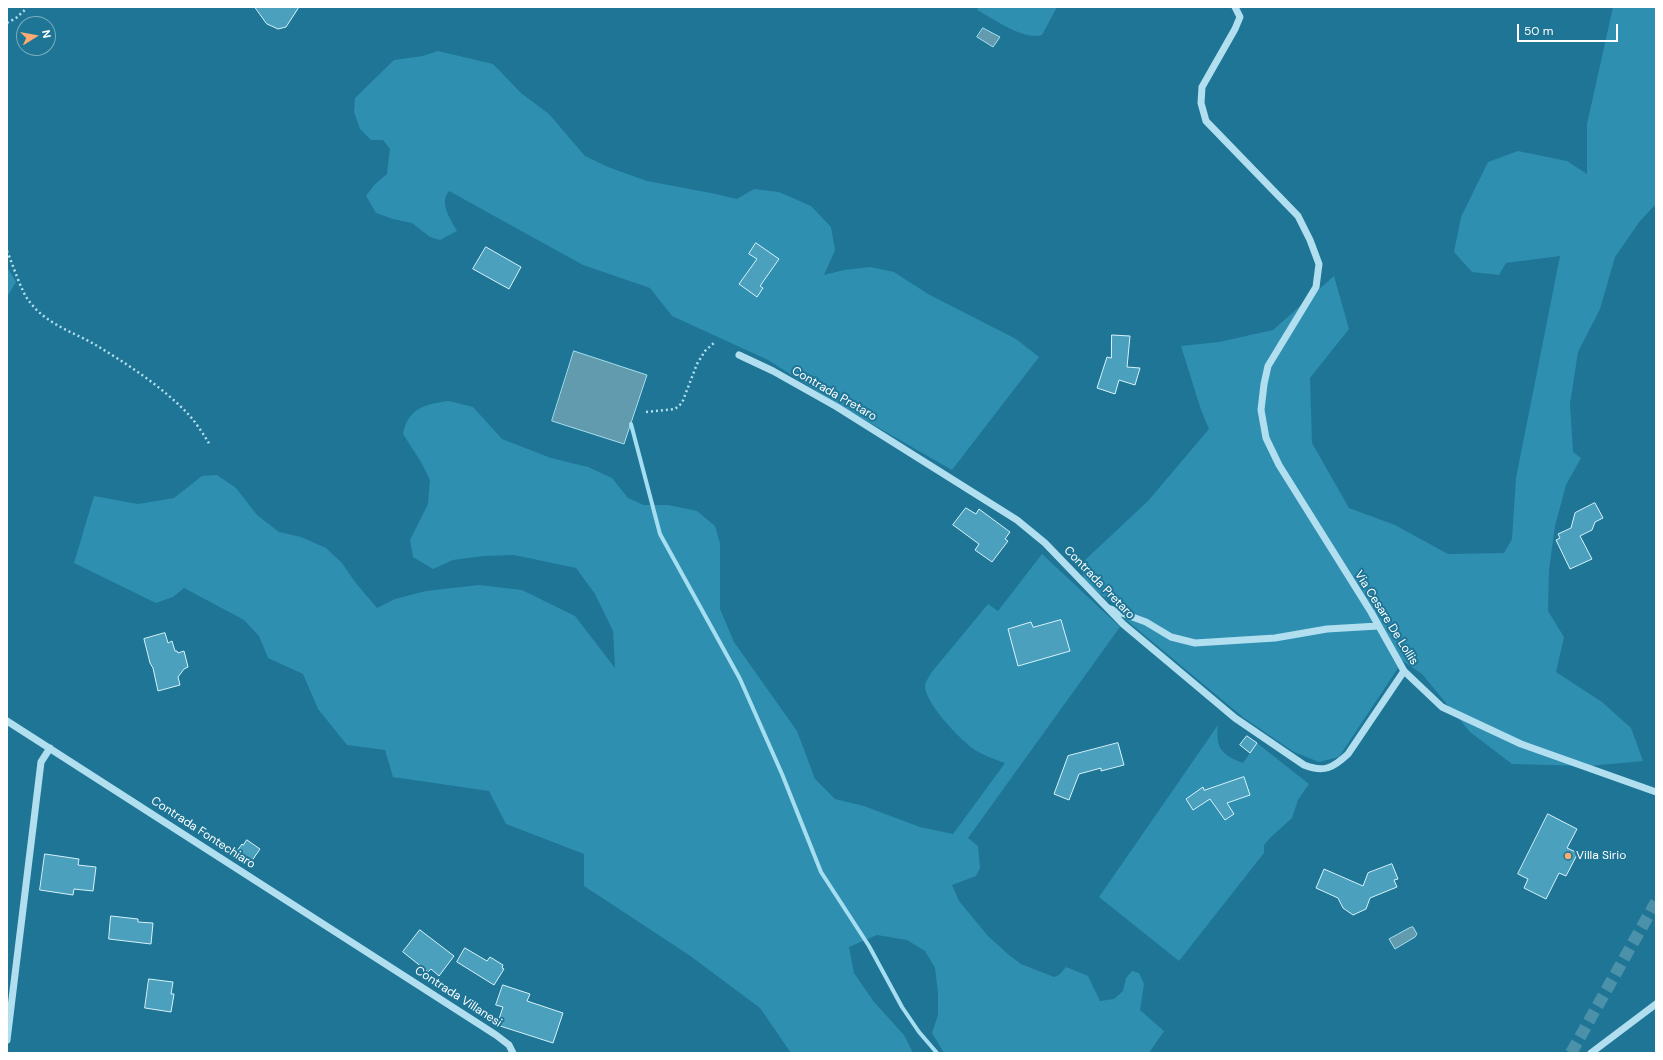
<!DOCTYPE html>
<html>
<head>
<meta charset="utf-8">
<style>
  body { margin:0 }
  #map { position:relative; width:1663px; height:1060px; overflow:hidden; background:#1e7595; font-family:"DM Sans",sans-serif }
  canvas { display:block }
  .frame { position:absolute; inset:0; border:8px solid #fff; pointer-events:none }
  .north { position:absolute; left:16px; top:16px; width:40px; height:40px; box-sizing:border-box; background:#1e7595; border:1px solid #78acbf; border-radius:50%; rotate:79deg; font-size:11px; font-weight:700; line-height:16px; text-align:center; color:#fff }
  .north::after { content:''; display:block; margin:auto; width:14px; height:18px; background:#fdab71; clip-path:polygon(50% 0,100% 100%,50% 72%,0 100%) }
  .scale { position:absolute; left:1517px; top:24px; width:101px; height:18px; box-sizing:border-box; border:2px solid #fff; border-top:0; padding-left:5px; font-size:12px; line-height:14px; white-space:nowrap; color:#fff; -webkit-text-stroke:3px #1e7595; paint-order:stroke }
</style>
</head>
<body>
<div id="map">
<canvas width="1663" height="1060"></canvas>
<div class="frame"></div>
<div class="north">N</div>
<div class="scale">50 m</div>
</div>
<script>
const ctx = document.querySelector('canvas').getContext('2d');
ctx.lineJoin = 'round';
function fillPath(path, color) { ctx.fillStyle = color; ctx.fill(path, 'evenodd'); }
function stroke(path, color, width, dash) { ctx.strokeStyle = color; ctx.lineWidth = width; ctx.lineCap = dash ? 'butt' : 'round'; ctx.setLineDash(dash || []); ctx.stroke(path); }
function write(font, color, halo, rows, align = 'center') {
  ctx.font = font + ' "DM Sans",sans-serif'; ctx.lineWidth = 4; ctx.setLineDash([]); ctx.textBaseline = 'middle'; ctx.strokeStyle = halo; ctx.fillStyle = color; for (const [text, x, y, turn = 0] of rows) {
    ctx.save(); ctx.translate(x, y); ctx.rotate((+turn || 0) * Math.PI / 180); ctx.textAlign = isNaN(turn) ? turn : align; if (halo) ctx.strokeText(text, 0, 0); ctx.fillText(text, 0, 0); ctx.restore();
  }
}
fillPath(new Path2D(`
  M979,7h78l-15,28c-18,6 -48,-16 -65,-25z
  M1613,7h43v197l-16,17 -25,36 -15,52 -22,43 -8,52 3,48 8,6 -15,27 -11,41 -6,44 -1,41 16,26 -8,35 46,30 29,26 12,33 -54,5 -77,-2 -42,-32 -48,-58 -33,-22 9,16 -59,89 -20,5 -25,-10 -50,-34 -119,-99 5,-4 -13,-13 -10,-3 -15,-11 -8,-9 -2,-10 3,-9 63,-59 61,-72 -8,-19 -20,-64 38,-4 54,-12 61,-54 15,53 -39,49 2,65 37,65 46,17 53,29 56,-1 8,-14 4,-61 44,-222 -54,7 -7,12 -27,-3 -18,-20 7,-35 27,-55 30,-11 49,10 20,13v-50z
  M438,51l55,13 28,29 28,21 36,42 23,11 39,14 64,12 26,6 17,-10 25,3 32,14 20,21 4,23 -11,25 20,-5 26,-3 24,5 34,22 88,45 23,18 -87,113 -115,-66 -69,-44 -96,-44 -22,-28 -67,-23 -134,-74c-10,11 1,28 8,40l-17,9 -10,-3 -18,-14 -19,-4 -17,-6 -10,-17 9,-12 12,-10 3,-25 -7,-9h-12l-11,-11 -6,-17 1,-14 39,-38 29,-4z
  M7,267l9,15 -9,15z
  M449,401l24,6 29,32 49,19 37,9 24,11 16,20 16,7h24l29,6 18,15 5,17v66l14,33 63,89 18,48 20,20 29,7 56,21 33,7 52,-71c-11,-4 -23,-8 -33,-15 -13,-10 -48,-46 -47,-63 1,-4 4,-8 6,-12l57,-69 10,7 44,-57 78,73 -152,211 10,8 2,22 -4,8 -24,9 7,16 29,35 21,19 12,9 33,13 5,-2 7,-8 22,9 12,25 14,-2 9,-8 3,-13 6,-7 7,2 5,11 -4,26 24,21 -15,22h-205l-12,-20 6,-18v-22l-3,-25 -10,-17 -18,-11 -30,-5 -28,12 5,26 20,29 30,33 9,18h-122l-31,-45 -71,-53 -105,-69v-32l-78,-30 -17,-33 -96,-14 -8,-27 -38,-5 -29,-36 -15,-35 -35,-16 -9,-22 -15,-16 -60,-32 -11,9 -17,6 -82,-40 20,-67 44,8 36,-6 28,-22 15,-1 19,13 21,27 22,17 22,5 25,11 16,15 13,19 22,26 18,-9 31,-8 53,-6 43,5 53,26 40,52 -2,-37 -18,-37 -19,-26 -62,-13 -30,1 -31,4 -20,9 -20,-12 -3,-17 18,-36 2,-24 -9,-18 -18,-28c5,-26 22,-30 46,-33z
  M1218,725c-3,23 4,30 25,38l14,-20 52,41 -11,16 -6,18 -21,19 -7,8v8l-85,108 -80,-64z`), '#2e8fb1');
const water = new Path2D(`
  M983,28l17,9 -7,10 -16,-10z
  M574,351l73,24 -23,69 -72,-23z
  M1413,927l4,7 -2,3 -20,12 -6,-10 20,-11z`);
fillPath(water, '#629aae');
stroke(water, '#a5def0', 1);
stroke(new Path2D(`
  M631,424l29,110 80,145 42,95 39,98 48,74 33,61 17,25 18,21`), '#a5def0', 4);
const building = new Path2D(`
  M255,7h44l-13,20 -8,2 -11,-5z
  M756,243l23,16 -19,27 3,2 -6,9 -18,-13 18,-25 -8,-5z
  M486,247l35,20 -12,22 -36,-20z
  M1112,335l18,1 -3,31 13,1 -5,17 -16,-5 -4,14 -18,-6 10,-31 4,1z
  M1595,503l8,15 -8,4 -3,8 -12,6 12,23 -22,10 -14,-29 4,-2 -2,-4 13,-6 4,-15z
  M966,508l10,6 3,-5 31,23 -5,7 3,2 -16,21 -17,-12 4,-6 -26,-19z
  M1061,620l9,31 -52,15 -10,-37 23,-7 2,5z
  M165,633l3,10 4,-2 3,10h2l1,2 6,-2 4,16 -4,2 -6,8 2,8 -22,6 -5,-23 -3,-5 -6,-24z
  M1247,736l10,7 -7,10 -10,-8z
  M1118,743l6,22 -23,6v-3l-22,6 -10,26 -15,-6 14,-38z
  M1244,777l6,18 -23,8 7,11 -9,6 -15,-21 -17,11 -7,-11 17,-12 1,3z
  M1548,814l29,15 -10,19 11,5 -12,23 -7,-3 -13,26 -22,-11 4,-9 -10,-5z
  M247,840l13,9 -11,16 -15,-10 8,-11 1,1z
  M45,854l34,5 -1,6 18,2 -3,24 -19,-2 -1,6 -33,-5z
  M1392,864l6,15 -4,1 3,7 -27,11 -4,11 -13,6 -10,-7 -5,-10 -22,-10 8,-19 39,17 5,-13z
  M111,916l27,3v3l15,1 -2,21 -42,-5z
  M420,930l34,26 -15,20 -8,-7 -3,3 -25,-20z
  M465,948l22,13 3,-4 13,8 -1,3 2,1 -10,16 -37,-23z
  M149,979l24,3 -2,12h3l-3,18 -26,-4z
  M503,985l27,9 -3,7 36,12 -10,30 -56,-18 6,-18 -7,-2z`);
fillPath(building, '#4aa0bd');
stroke(building, '#d8f2fa', 1);
stroke(new Path2D(`
  M1571,1053l85,-151`), '#4b91aa', 12, [12, 6]);
stroke(new Path2D(`
  M7,23l9,-5 11,-10
  M7,251c6,14 14,40 22,50 17,23 42,30 65,43 32,19 70,44 95,71 8,9 15,20 21,30
  M646,412l29,-3 7,-6 15,-39 8,-13 10,-9`), '#b1dfef', 2.5, [2, 3]);
stroke(new Path2D(`
  M1235,7l5,10 -5,12 -33,58 -1,16 5,18 92,95 12,24 9,24 -3,23 -48,79 -4,18 -3,26 5,28 13,27 92,147 33,59 38,36 79,37 135,48
  M739,355l34,16 64,36 180,113 28,23 78,81 112,94 69,47c20,8 29,3 44,-11l56,-83
  M1108,608l38,14 25,15 24,6 80,-5 52,-9 51,-3
  M7,721l489,314 13,10 4,8
  M7,1040l34,-278 9,-14
  M1591,1053l65,-49`), '#b1dfef', 7);
for (const [x, y, r, color] of [
  [1568,856,4,"#fdab71"]
]) { const dot = new Path2D(); dot.arc(x, y, r, 0, 2 * Math.PI); ctx.fillStyle = color; ctx.fill(dot); stroke(dot, '#1e7595', 1.5); }
write('12px', '#fff', '#1e7595', [
  ["Contrada Pretaro",834,394,30],
  ["Contrada Pretaro",1099,583,46],
  ["Via Cesare De Lollis",1386,618,58],
  ["Contrada Fontechiaro",203,833,33],
  ["Contrada Villanesi",458,997,33]
]);
write('12px', '#fff', '#1e7595', [
  ["Villa Sirio",1576,856]
], 'left');
</script>
</body>
</html>
